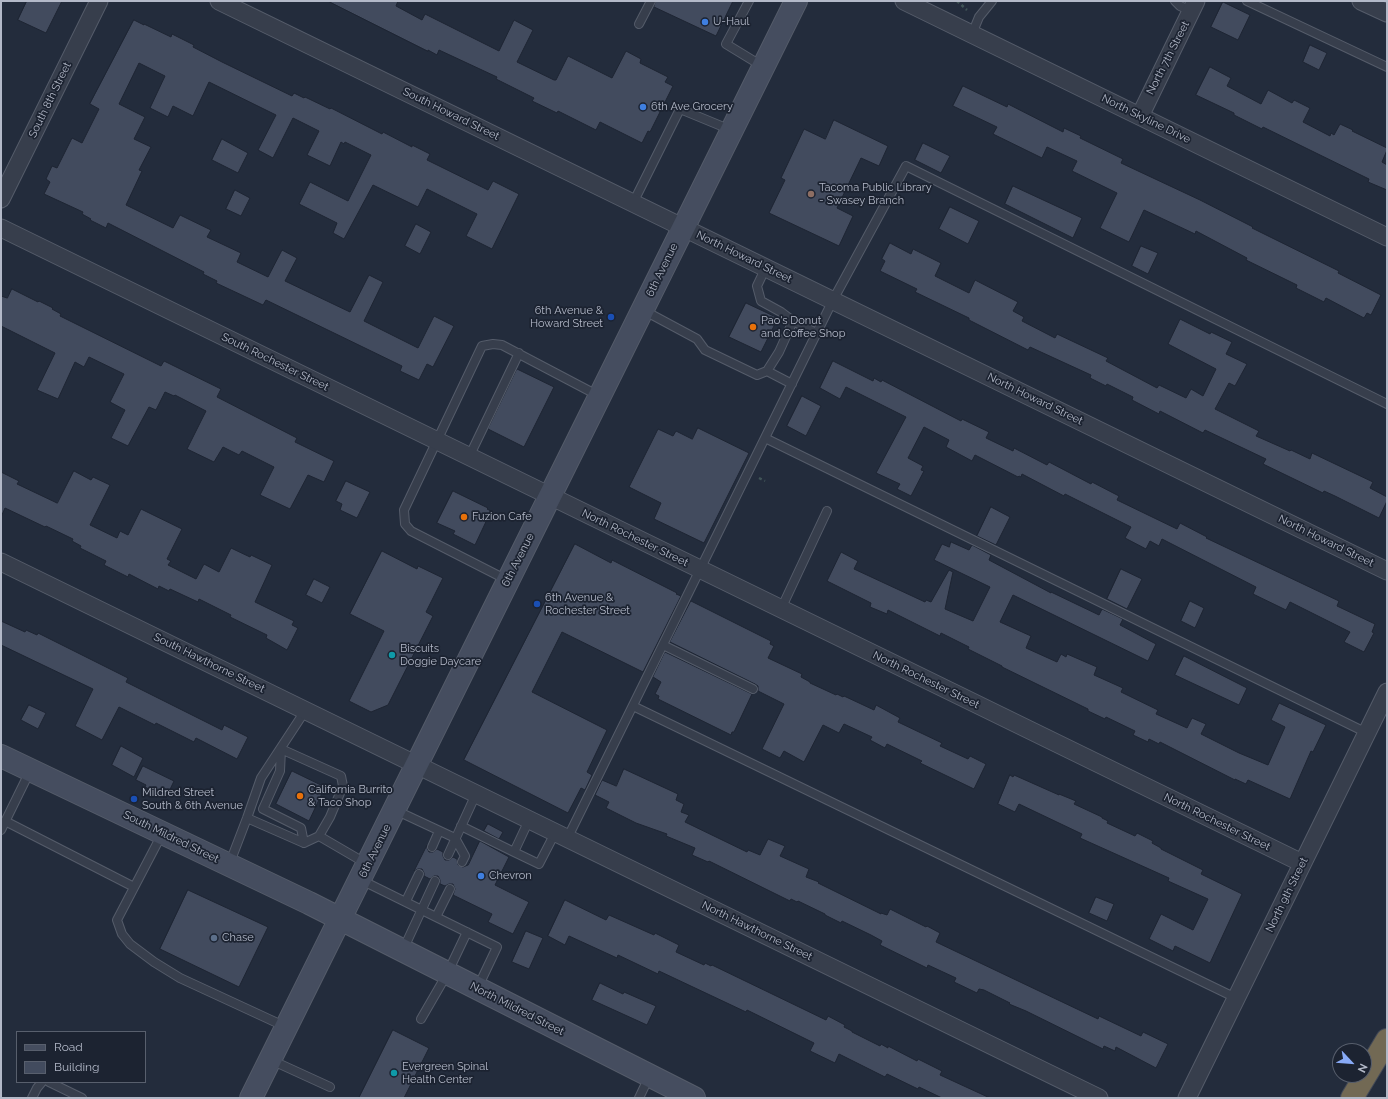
<!DOCTYPE html>
<html>
<head>
<meta charset="utf-8">
<style>
  body { margin:0 }
  #map { position:relative; width:1388px; height:1099px; overflow:hidden; background:#232c3c; font-family:Raleway,sans-serif }
  canvas { display:block }
  .frame { position:absolute; inset:0; border:2px solid #b3b9c8; pointer-events:none }
  .legend { position:absolute; left:16px; top:1031px; width:130px; height:52px; box-sizing:border-box; background:#1c2331; border:1px solid #585f6d; margin:0; padding:5px 7px; list-style:none; font-size:12px; color:#b3b9c8 }
  .legend li { display:flex; align-items:center; gap:8px; height:20px }
  .legend b { width:20px; border:1px solid #585f6d }
  .north { position:absolute; left:1332px; top:1043px; width:40px; height:40px; box-sizing:border-box; background:#1c2331; border:1px solid #585f6d; border-radius:50%; rotate:116deg; font-size:11px; font-weight:700; line-height:16px; text-align:center; color:#b3b9c8 }
  .north::after { content:''; display:block; margin:auto; width:14px; height:18px; background:#88aaf7; clip-path:polygon(50% 0,100% 100%,50% 72%,0 100%) }
</style>
</head>
<body>
<div id="map">
<canvas width="1388" height="1099"></canvas>
<div class="frame"></div>
<ul class="legend">
<li><b style="height:5px;background:#454d5f"></b>Road</li>
<li><b style="height:11px;background:#424b5e"></b>Building</li>
</ul>
<div class="north">N</div>
</div>
<script>
const ctx = document.querySelector('canvas').getContext('2d');
ctx.lineJoin = 'round';
function fillPath(path, color) { ctx.fillStyle = color; ctx.fill(path, 'evenodd'); }
function stroke(path, color, width, dash) { ctx.strokeStyle = color; ctx.lineWidth = width; ctx.lineCap = dash ? 'butt' : 'round'; ctx.setLineDash(dash || []); ctx.stroke(path); }
function write(font, color, halo, rows, align = 'center') {
  ctx.font = font + ' Raleway,sans-serif'; ctx.lineWidth = 3.5; ctx.setLineDash([]); ctx.textBaseline = 'middle'; ctx.strokeStyle = halo; ctx.fillStyle = color; for (const [text, x, y, turn = 0] of rows) {
    ctx.save(); ctx.translate(x, y); ctx.rotate((+turn || 0) * Math.PI / 180); ctx.textAlign = isNaN(turn) ? turn : align; if (halo) ctx.strokeText(text, 0, 0); ctx.fillText(text, 0, 0); ctx.restore();
  }
}
const building = new Path2D(`
  M27,1h35l-16,32 -28,-13z
  M328,1h70l-2,5 26,14 3,-6 74,37 15,-31 19,10 -16,32 37,18h2l12,-24 44,22 14,-27 15,8 -1,4 28,14 -3,5 8,4 -23,46 -2,-1 -6,12 -42,-21 -4,8 -38,-19 -1,2 -25,-12 2,-3 -38,-19 1,-2 -58,-27 -2,5 -9,-5v1z
  M656,1h77l-17,35 -62,-29z
  M1223,2l27,13 -12,25 -27,-13z
  M134,20l10,5v-1l27,13 1,-3 22,11 -1,2 29,15 70,34 2,-3 10,5 1,-1 25,12 1,-1 51,26 1,-2 29,15v-2l18,9 -3,6 61,30 5,-9 26,13 -27,55 -26,-13 11,-22 -50,-25 -9,18 -45,-22 -29,54 -11,-6 4,-10 -38,-19 11,-22 38,19 23,-46 -26,-13 -1,2 -3,-2 -11,24 -23,-11 12,-24 -26,-13 -20,40 -15,-8 18,-35 -67,-33 -16,34 -20,-10 -5,11 -18,-9 15,-32 -26,-13 -20,41 26,13 -11,22 17,8 -12,23 3,1 -16,34 47,23 7,-13 31,15 -4,7 34,16 -4,9 31,15 14,-27 15,8 -12,23 65,31 19,-37 14,7 -19,39 54,27 16,-32 20,10 -21,41 -6,-3 -8,16 -19,-9 2,-5 -136,-66 -3,5 -47,-22 1,-2 -14,-7 1,-2 -96,-49 -2,5 -16,-8 1,-1 -9,-5 1,-2 -39,-18 6,-12 -4,-3 6,-13 5,2 15,-30 10,5 17,-34 -9,-5z
  M1310,45l17,8 -8,17 -16,-8z
  M1210,67l21,11 -4,8 34,18 7,-14 24,13 2,-3 16,8 -7,14 27,14 1,-3 3,2 6,-11 13,6 -1,1 35,17v2l-5,12 5,3v25l-19,-8 1,-3 -106,-52 -1,2 -28,-14v-2l-38,-18z
  M963,86l44,21 1,-3 55,28 1,-4 17,8 -1,2 43,21 -2,4 79,37 53,27 -1,1 87,43 -1,2 43,22 -10,20 -4,-2 -3,5 -38,-20 -2,4 -28,-14 1,-3 -51,-25 1,-2 -51,-27 -1,3 -51,-24 -15,32 -29,-14 17,-35 -45,-22 5,-10 -30,-14 -5,11 -49,-24 4,-7 -44,-21z
  M834,120l54,26 -9,20 -18,-8 -24,50 16,8 -14,30 -70,-33 16,-33 -4,-2 23,-49 21,10z
  M222,139l26,14 -10,20 -26,-13z
  M923,143l27,13 -9,17 -26,-13z
  M1013,186l69,32 -9,20 -68,-34z
  M235,190l15,8 -9,18 -15,-7z
  M950,207l29,14 -11,23 -29,-15z
  M416,224l15,8 -11,22 -15,-8z
  M890,243l21,11 2,-5 28,14 -6,13 34,17 6,-13 43,22 -5,9 11,6 -2,4 33,17 2,-4 51,24 -2,3 51,27 2,-3 27,13 5,-9 12,7 13,-27 -48,-25 12,-25 30,15 1,-2 21,10 -6,12 21,10 -12,22 -6,-3 -14,26 44,22 -3,5 34,15 1,-1 19,9 2,-6 61,29 -3,6 17,9v4l-8,17 -44,-22 -11,-5 -1,2 -60,-29 3,-5 -61,-29 -2,3 -43,-22 -1,3 -27,-14 1,-3 -26,-13 -1,2 -16,-8 1,-3 -61,-28 -2,3 -59,-30v-2l-54,-26 2,-3 -37,-18 5,-10 -3,-2z
  M1141,246l17,7 -10,21 -16,-8z
  M12,289l26,13 1,-1 14,7 -1,1 9,5 -1,2 101,50 3,-5 57,28 -4,8 80,41 -2,4 39,19 -10,21 -16,-7 -18,34 -30,-14 14,-28 -32,-16 -3,4 -16,-8 -9,15 -27,-13 19,-38 -31,-16 -1,1 -9,-4 -9,18 -7,-3 -21,39 -17,-8 14,-28 -15,-8 14,-28 -35,-17 -5,10 -9,-5 -17,37 -21,-9 18,-37 -54,-27v-30l6,2z
  M746,303l32,15 -17,34 -32,-15z
  M833,361l40,20 1,-3 7,4 1,-2 79,41 1,-2 27,13 -3,6 27,13 1,-3 33,17 2,-3 42,22 1,-2 27,14 -2,4 60,29 3,-6 27,14 -1,1 133,63 -2,5 38,18 -3,8 2,1 -10,19 -20,-10 6,-10 -60,-30 -4,8 -33,-16 3,-7 -94,-48 -3,7 -9,-5 -4,8 -21,-11 6,-11 -66,-33 -1,2 -42,-22 -1,3 -2,-1 -1,1 -43,-22 -3,6 -26,-14 3,-7 -25,-13 -16,31 15,8 -2,4 3,1 -13,25 -14,-7 3,-5 -24,-11 30,-56 -60,-30 -6,12 -20,-11z
  M517,369l37,18 -30,60 -36,-18z
  M802,396l19,10 -15,30 -19,-10z
  M698,428l51,25 -45,90 -50,-24 7,-16 -32,-16 29,-58 15,7 3,-5 16,8z
  M74,471l17,9 2,-3 17,8 -20,40 27,13 3,-7 8,4 13,-26 41,20 -15,30 4,2 -3,4 28,14 8,-15 15,8 12,-24 19,9 1,-2 21,10 -17,37 39,19 -2,4 6,3 -11,22 -21,-12 1,-3 -37,-18 1,-2 -32,-16 -1,3 -28,-13 -1,2 -10,-5 -1,3 -29,-15 -1,3 -24,-12 2,-4 -26,-13 1,-2 -9,-5 1,-2 -27,-13 -1,1 -40,-19 -4,9v-45l18,9 -2,3 40,19z
  M346,481l24,11 -13,26 -17,-8 2,-6 -6,-3z
  M453,491l35,17 -1,1 4,2 -16,34 -22,-11 2,-3 -18,-8z
  M991,507l19,10 -14,28 -19,-9z
  M951,542l18,8 3,-5 19,10 -2,5 62,33v-1l48,23 3,-6 21,10 -3,6 36,19 -8,17 -135,-66 -13,27 31,14 -5,12 31,14 4,-8 5,3 1,-3 30,13 -3,8 29,13 -2,4 37,18 -2,4 31,14 5,-10 14,6 -5,10 38,19 29,12 17,-38 -14,-7 8,-17 47,22 -13,27 -2,-1 -21,48 -42,-19 -2,4 -11,-5v1l-75,-38 -1,2 -10,-5 -1,3 -15,-7 2,-4 -29,-14 -1,2 -17,-8v-2l-86,-42v-1l-34,-17 1,-2 -28,-14 -1,3 -52,-26 -1,4 -17,-7 1,-4 -44,-22 14,-29 17,9 -4,8 71,33 1,-2 5,2 18,-32 4,2 -8,37 28,12 17,-34 -56,-27 8,-16 7,3z
  M575,544l36,19 1,-3 65,33 -1,1 5,2 -38,76 -81,-40 -30,60 75,38 -20,42 5,3 -7,15 -4,-2 -13,25 -104,-53z
  M382,551l35,18 1,-3 25,12 -17,34 7,4 -45,89 -17,7 -22,-11 35,-70 -34,-17z
  M1121,569l21,10 -15,30 -20,-10z
  M314,579l16,8 -8,16 -16,-8z
  M691,601l80,40 -1,3 4,2 -6,12 34,16 -1,3 9,5v1l26,12 1,-1 6,3 1,-1 30,14 2,-5 24,13 -2,4 44,21 -2,3 28,13 2,-3 16,8 -12,25 -54,-26 2,-2 -35,-17 -2,4 -15,-8 2,-3 -28,-13 -5,9 -16,-8 -19,37 -20,-11 -4,7 -18,-9 22,-45 -26,-13v-5l-3,-2 -85,-42z
  M1190,601l14,7 -9,20 -14,-7z
  M1,621l24,11 1,-2 11,5 1,-2 90,45 -2,4 96,48 2,-5 24,12 -11,22 -41,-21 -2,4 -38,-19 -1,2 -36,-18 -17,33 -27,-14 18,-37 -92,-44z
  M665,652l87,42 -18,38h-2l-1,3 -73,-36 1,-3 -4,-2 6,-12 -8,-5z
  M1184,656l63,32 -8,17 -64,-30z
  M29,705l17,8 -8,16 -17,-9z
  M121,746l22,12 -9,19 -22,-12z
  M143,766l31,15 -8,17 -21,-11 1,-2 -10,-5z
  M624,769l54,25 -2,6 8,4 -3,8 8,3 -4,7 62,30 1,-2 12,5 8,-16 17,7 -5,10 29,13 -3,8 13,5 -1,1 63,31v-1l6,2 3,-6 36,18 1,-1 13,7 -4,9 162,77 1,-3 42,20 2,-4 25,12 -12,24 -40,-21 -1,4 -11,-5 -1,3 -77,-38 -17,-7 1,-1 -26,-13 -5,-1 -2,4 -23,-11 2,-4 -28,-13 -1,3 -47,-23 2,-4 -11,-6 -29,-14 -1,2 -16,-8v-1l-27,-13 -1,1 -6,-3 -1,2 -81,-40 -1,1 -16,-7 3,-7 -29,-12 1,-2 -31,-11 -30,-15 3,-6 -14,-7 7,-15 14,6z
  M292,771l33,16 -16,34 -33,-17z
  M1010,775l3,2 1,-2 45,20v-1l17,7 -2,3 28,13v1l6,3 -1,2 28,13 2,-3 16,8 -1,2 9,5v1l42,21 -2,4 41,20 -32,69 -35,-17 -2,5 -24,-12 12,-25 32,16 15,-31 -40,-18 1,-3 -89,-40 2,-4 -63,-30 -4,8 -17,-8z
  M488,824l15,8 -4,7 -15,-8z
  M480,841l29,16 -14,28 34,17 -16,32 -25,-12 4,-8 -39,-19 2,-6 -2,-5h-4l-4,2 -5,-2v-4l-2,-4h-4l-4,3 -6,-3v-3l-2,-4h-4l-4,2 13,-26v3l2,4h4l4,-3 6,3v4l2,4h4l4,-3 4,2 1,6 5,2 5,-2z
  M188,890l80,37 -29,60 -79,-38z
  M1096,897l18,7 -7,17 -18,-8z
  M565,900l41,20 3,-5 45,20 1,-2 24,12 -3,7 28,13 1,-2 6,3 1,-1 114,55 2,-4 17,9 -1,2 8,4v1l28,14 1,-2 7,4v-2l29,15 1,-2 24,12 -2,4 50,23h-48l-23,-11 -1,2 -31,-15 -2,3 -46,-23 -4,9 -25,-12 4,-8 -67,-33 -1,2 -87,-41 -1,3 -40,-19 -1,3 -48,-22 -4,9 -17,-9z
  M526,931l17,7 -14,31 -17,-7z
  M600,983l23,11 1,-2 32,14 -9,19 -55,-25z
  M393,1030l36,18 -25,50h-45z`);
fillPath(building, '#424b5e');
stroke(building, '#1e2533', 1);
const lane = new Path2D(`
  M749,1l-23,43 36,22
  M1175,1l5,5 11,5
  M1247,1l140,66
  M639,24l12,-23
  M972,34l7,-17 13,-16
  M633,203l47,-94 51,21
  M766,267l-9,19 4,15 20,11 12,9 23,12
  M643,310l54,29 8,11 52,25 10,-4 12,-19 14,-31
  M767,371l25,13
  M765,438l602,295
  M469,457l50,-104
  M507,580l-96,-49 -6,-7 -1,-14 78,-164 11,-2 9,1 97,51
  M781,609l46,-98
  M663,645l90,44
  M633,706l603,292
  M395,810l60,28 10,18 -3,6
  M247,818l57,25 15,-7 11,-19 13,-31 -2,-10 -60,-27 -1,22 -17,38 38,19 3,15
  M529,820l-15,32 25,12 16,-31
  M5,821l129,66
  M461,826l53,26
  M1,830l29,-59
  M162,834l-45,86 5,14 8,10 24,18 26,16 106,49
  M319,836l48,28
  M567,839l266,-539 73,-134 481,238
  M432,847l7,-16
  M448,855l28,-61
  M229,865l18,-47 14,-40 44,-67
  M361,880l75,37 14,-28
  M406,901l13,-27
  M436,917l61,30 -19,40
  M403,950l32,-69
  M421,1019l26,-45 20,-42
  M271,1060l59,27
  M49,1082l33,16
  M32,1098l5,-10 5,-6
  M639,1098l10,-21`);
const street = new Path2D(`
  M219,1l1168,570
  M904,1l483,236
  M1361,1l26,12
  M1140,116l56,-115
  M1,199l98,-198
  M1,228l1301,635
  M1,562l1098,536
  M1187,1098l200,-406`);
const secondary = new Path2D(`
  M1,756l308,147 385,195
  M251,1098l545,-1097`);
const highway = new Path2D(`
  M1352,1098l35,-58`);
stroke(lane, '#555c6a', 10);
stroke(street, '#555c6a', 19);
stroke(secondary, '#555c6a', 24);
stroke(highway, '#424957', 24);
stroke(new Path2D(`
  M957,1l10,9
  M759,478l6,3`), '#405457', 2.5, [3, 3]);
stroke(lane, '#373e4c', 8);
stroke(street, '#373e4c', 17);
stroke(secondary, '#454d5f', 22);
stroke(highway, '#726954', 22);
for (const [x, y, r, color] of [
  [705,22,4,"#3f7fe0"],
  [643,107,4,"#3f7fe0"],
  [811,194,4,"#8d6e63"],
  [611,317,4,"#1a4fb4"],
  [753,327,4,"#e8710a"],
  [464,517,4,"#e8710a"],
  [537,604,4,"#1a4fb4"],
  [392,655,4,"#0f9aa8"],
  [300,796,4,"#e8710a"],
  [134,799,4,"#1a4fb4"],
  [481,876,4,"#3f7fe0"],
  [214,938,4,"#5c6f8a"],
  [394,1073,4,"#0f9aa8"]
]) { const dot = new Path2D(); dot.arc(x, y, r, 0, 2 * Math.PI); ctx.fillStyle = color; ctx.fill(dot); stroke(dot, '#1c2331', 1.5); }
write('11px', '#b3b9c8', '#1c2331', [
  ["U-Haul",713,22],
  ["6th Ave Grocery",651,107],
  ["Tacoma Public Library",819,188],
  ["- Swasey Branch",819,201],
  ["6th Avenue &",603,311,"right"],
  ["Howard Street",603,324,"right"],
  ["Pao's Donut",761,321],
  ["and Coffee Shop",761,334],
  ["Fuzion Cafe",472,517],
  ["6th Avenue &",545,598],
  ["Rochester Street",545,611],
  ["Biscuits",400,649],
  ["Doggie Daycare",400,662],
  ["California Burrito",308,790],
  ["& Taco Shop",308,803],
  ["Mildred Street",142,793],
  ["South & 6th Avenue",142,806],
  ["Chevron",489,876],
  ["Chase",222,938],
  ["Evergreen Spinal",402,1067],
  ["Health Center",402,1080]
], 'left');
write('11px', '#b3b9c8', '#1c2331', [
  ["North 7th Street",1168,58,-63],
  ["South 8th Street",50,100,-64],
  ["South Howard Street",451,114,26],
  ["North Skyline Drive",1146,119,26],
  ["North Howard Street",744,257,26],
  ["6th Avenue",662,270,-64],
  ["South Rochester Street",275,362,26],
  ["North Howard Street",1035,399,26],
  ["North Rochester Street",635,538,26],
  ["North Howard Street",1326,541,26],
  ["6th Avenue",518,560,-63],
  ["South Hawthorne Street",209,663,26],
  ["North Rochester Street",926,680,26],
  ["North Rochester Street",1217,822,26],
  ["South Mildred Street",171,837,26],
  ["6th Avenue",375,851,-64],
  ["North 9th Street",1287,895,-64],
  ["North Hawthorne Street",757,931,26],
  ["North Mildred Street",517,1009,27]
]);
</script>
</body>
</html>
